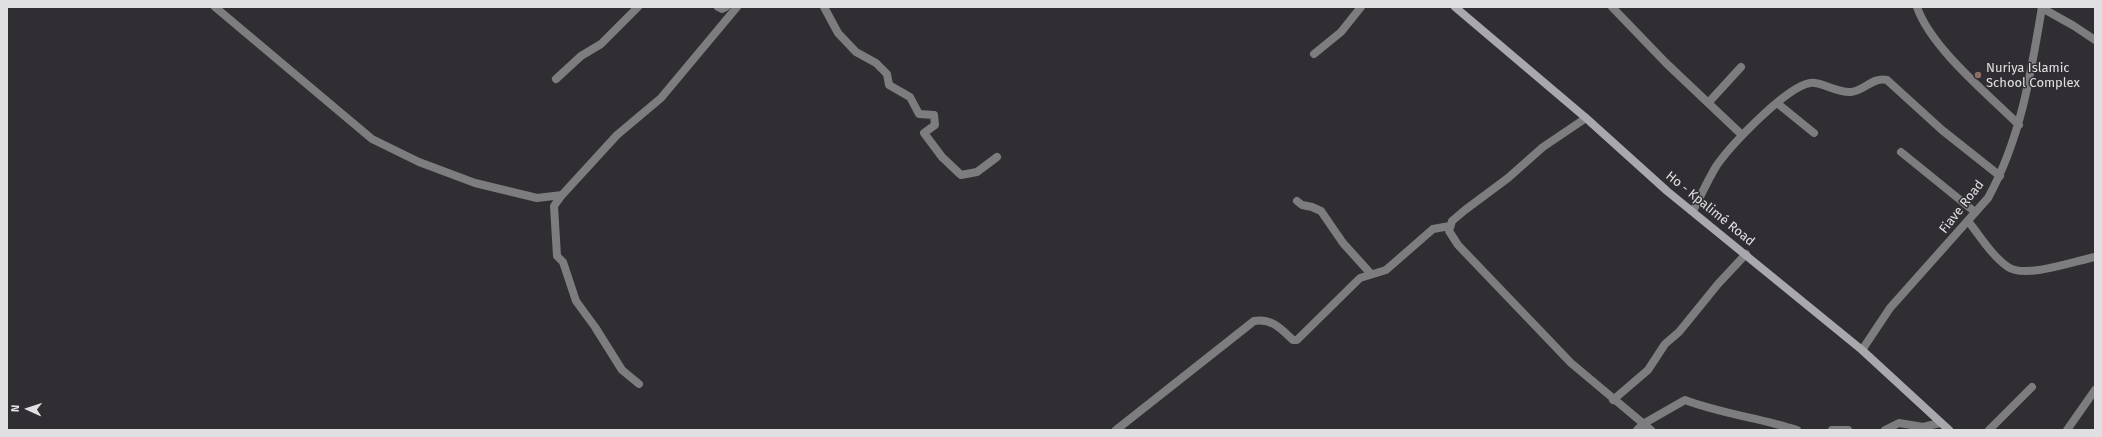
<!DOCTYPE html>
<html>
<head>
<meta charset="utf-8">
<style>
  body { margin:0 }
  #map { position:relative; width:2102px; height:437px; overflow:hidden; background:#302e33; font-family:"Fira Sans",sans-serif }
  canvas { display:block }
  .frame { position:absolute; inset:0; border:8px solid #e0dfe2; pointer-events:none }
  .north { position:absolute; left:8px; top:389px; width:40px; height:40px; -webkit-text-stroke:3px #302e33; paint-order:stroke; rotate:273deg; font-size:11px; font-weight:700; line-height:16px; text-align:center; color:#e0dfe2 }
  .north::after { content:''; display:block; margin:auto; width:14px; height:18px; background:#e0dfe2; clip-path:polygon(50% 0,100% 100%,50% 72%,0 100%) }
</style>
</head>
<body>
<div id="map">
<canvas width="2102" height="437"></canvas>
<div class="frame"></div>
<div class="north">N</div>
</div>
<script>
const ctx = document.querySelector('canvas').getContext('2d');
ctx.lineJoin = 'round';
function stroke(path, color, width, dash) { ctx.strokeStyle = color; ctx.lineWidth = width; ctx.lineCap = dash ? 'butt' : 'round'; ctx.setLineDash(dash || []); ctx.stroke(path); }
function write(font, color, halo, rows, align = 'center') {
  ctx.font = font + ' "Fira Sans",sans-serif'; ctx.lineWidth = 3; ctx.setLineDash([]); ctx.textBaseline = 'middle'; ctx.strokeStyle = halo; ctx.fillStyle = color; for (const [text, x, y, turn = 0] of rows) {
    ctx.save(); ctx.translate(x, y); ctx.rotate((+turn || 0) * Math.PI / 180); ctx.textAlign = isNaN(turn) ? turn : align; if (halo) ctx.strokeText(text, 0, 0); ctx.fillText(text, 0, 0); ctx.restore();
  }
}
stroke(new Path2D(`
  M215,7l157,132 47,23 56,21 62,15 25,-3 55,-60 44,-37 76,-91
  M718,7l4,2 4,-2
  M824,7l14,26 18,19 20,11 11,11 2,11 21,12 9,17 15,1 1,10 -11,8 18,24 19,18 16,-3 20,-15
  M1612,7l54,56 76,72
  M1917,7c14,41 71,87 102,118
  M2042,8l32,18 21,14
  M1314,54l27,-22 20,-25
  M556,79l25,-23 20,-12 37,-37
  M1709,102l32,-35
  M1777,103l37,30
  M1586,118l-43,29 -35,31 -43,32 -13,11 -3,10 9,14 113,118 80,67
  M1901,152l74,60
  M562,195l-8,11 3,50 6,6 13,39 19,26 27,43 17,14
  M1297,201l5,4 10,2 9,4 22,32 28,31
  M1693,211c8,-15 15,-32 24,-46 15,-21 69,-78 93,-82 11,-2 26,10 41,9 13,-1 21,-15 36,-12l55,50 58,46
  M1968,221c12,15 24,35 40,46 17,12 67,-6 87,-10
  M1613,400l35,-30 17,-26 14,-12 39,-48 28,-30
  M1116,430l138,-109c18,-3 27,8 39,19h4l63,-62 26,-8 47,-41 17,-3
  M1637,430l6,-6 42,-24c37,14 75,18 112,30
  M1832,430h16
  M1885,430l14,-7 24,4 17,-4
  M1989,430l43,-43
  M2067,430l28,-40`), '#7d7d7f', 8);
stroke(new Path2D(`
  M1862,350l28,-42 98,-110c33,-60 43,-125 54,-191`), '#7d7d7f', 8);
stroke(new Path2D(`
  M1455,7l131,111 81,73 195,159 87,80`), '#a9a9ad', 8);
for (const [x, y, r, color] of [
  [1978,75,4,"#8d6e63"]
]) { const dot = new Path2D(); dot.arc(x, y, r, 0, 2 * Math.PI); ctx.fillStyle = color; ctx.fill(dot); stroke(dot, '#302e33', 1.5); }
write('13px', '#e0dfe2', '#302e33', [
  ["Nuriya Islamic",1986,68],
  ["School Complex",1986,83]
], 'left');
write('13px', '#e0dfe2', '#302e33', [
  ["Fiave Road",1962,207,-52],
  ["Ho - Kpalimé Road",1710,209,39]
]);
</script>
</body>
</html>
